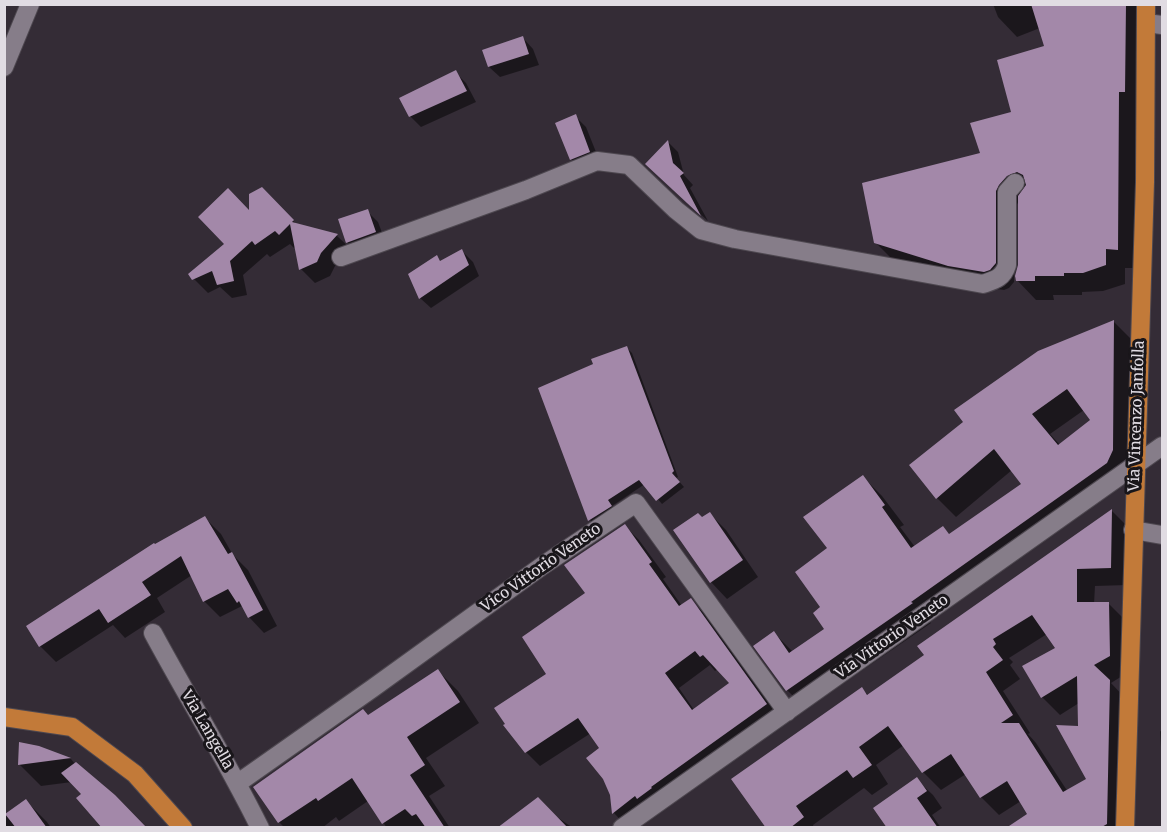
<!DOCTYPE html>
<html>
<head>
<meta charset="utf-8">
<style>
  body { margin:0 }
  #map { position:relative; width:1167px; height:832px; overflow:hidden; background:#342c36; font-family:Merriweather,serif }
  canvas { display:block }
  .frame { position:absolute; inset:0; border:6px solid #e1dce3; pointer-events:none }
</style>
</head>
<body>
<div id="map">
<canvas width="1167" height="832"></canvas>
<div class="frame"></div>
</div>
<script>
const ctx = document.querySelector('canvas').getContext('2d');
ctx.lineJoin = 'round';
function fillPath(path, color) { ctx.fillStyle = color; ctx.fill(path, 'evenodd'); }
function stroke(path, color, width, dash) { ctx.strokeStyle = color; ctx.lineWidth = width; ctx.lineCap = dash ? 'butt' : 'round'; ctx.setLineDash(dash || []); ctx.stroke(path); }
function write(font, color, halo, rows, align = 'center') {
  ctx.font = font + ' Merriweather,serif'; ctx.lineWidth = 6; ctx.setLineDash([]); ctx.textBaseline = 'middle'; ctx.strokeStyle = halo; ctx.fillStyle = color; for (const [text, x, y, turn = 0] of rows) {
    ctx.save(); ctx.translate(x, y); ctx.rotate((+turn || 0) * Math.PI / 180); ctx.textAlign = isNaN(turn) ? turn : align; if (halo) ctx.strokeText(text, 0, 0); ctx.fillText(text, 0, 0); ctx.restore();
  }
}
fillPath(new Path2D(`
  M993,4h152l-8,264h-12v16l-22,7 -21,1v3h-29l1,5h-18l-21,-22 5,-13v-67l-6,13v71l-5,6 -5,2 -35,-5 -74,-23 -20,-20 107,-88 31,-41 32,-66 -5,-19 -23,9 -19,-20z
  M523,38l10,11 6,16 -39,12 -11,-10z
  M455,72l11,11 10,19 -55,25 -11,-11z
  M575,116l11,11 14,35 -18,8 -11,-11z
  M668,142l10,10 6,23 9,10 -3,3 18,33 -51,-46z
  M262,189l35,36 40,11 13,12 -10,-28 27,-9 11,11 8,21 -33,4 -18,19 -5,10 -15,7 -14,-14 -5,-23 -2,2 -4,-4 -20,13 -3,-3 -24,21 4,20 -15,3 -12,-11 -12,6 -18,-18 36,-31 25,-30z
  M462,251l11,11 6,14 -48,32 -11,-10 17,-41 4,5z
  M1114,322l19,19 -1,129 -6,12 -196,140 1,1 -125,86 -19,-19 -13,-57 19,19 33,-23 -4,-21 7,-60 34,-71 19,19 22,29 -4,2 15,20 28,-19 7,7 73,-51 -11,-14 -56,47 -19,-19zM1084,410l8,11 -32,24 -10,-11z
  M627,348l5,5 46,124 -2,1 8,9 -22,17 -17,-20 -33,22 4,5 -21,14 -5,-5 -50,-131z
  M1112,511l18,18 -2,56 -33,1 -1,18h15l18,18v51l-16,10 16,17 -2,128h-106l10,-14 -8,-13 -22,14 -18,-18 -15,-23 -25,16 -18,-18 -19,-27 -28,20 12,19 -16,11 -8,-7 -51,37 1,3h-46l94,-139 7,7 57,-41 -7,-8zM1047,634l10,15 -15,48 18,18 19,-12 1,24 8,52 -20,13 -32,-49 -8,-9 2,-1 -27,-42 17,-12 -10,-14 3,-3 -4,-4z
  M710,514l16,16 32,47 -31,22 -16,-17 -36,-51z
  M205,518l16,16 12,21 15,15 29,56 -13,7 -15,-16 -7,-11 -22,11 -16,-16 -12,-26 -35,23 8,14 -40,26 -12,-13 -57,37 -16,-16 -12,-19z
  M625,526l14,14 27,37 -3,2 19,27 8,-6 15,14 76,105 -153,109 -14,-15 -13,-65 -10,-15 -51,33 -14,-14 22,-77 39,-82zM710,665l5,6 3,-2 13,14 -37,27 -15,-22z
  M438,671l20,20 21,32 -53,35 19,28 -16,10 21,32h-63l-19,-27 -29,20 -3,-4 -14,11h-37l-5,-5 -25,-35z
  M1160,731l2,1v17l-1,-2z
  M21,744l18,3 32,12 4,5 8,30 -11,-12 -31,4 -21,-21z
  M916,779l17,16 9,13 -10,7 9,13h-52z
  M26,801l21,21 4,6h-47v-11z
  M557,817l16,11h-74z`), '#0007');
fillPath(new Path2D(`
  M1031,4h95l-1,88h-6l-1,158 -12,-1v16l-23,8h-19v3h-29v5h-19l-1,-5 3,-11v-69l8,-11 -3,-10 -6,-3 -10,4 -8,9 -3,6v72l-6,7 -6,2 -36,-6 -74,-23 -12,-60 118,-30 -10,-30 41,-11 -14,-52 47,-14z
  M523,36l6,18 -41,13 -6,-17z
  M456,70l11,21 -58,26 -10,-19z
  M576,114l14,38 -20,8 -15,-37z
  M668,140l5,23 11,10 -4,3 21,40 -56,-52z
  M262,187l32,33 -2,2 46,12 -17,19 -4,9 -18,8 -9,-46 -11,11 -4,-4 -20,14 -3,-4 -22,20 4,20 -17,4 -5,-14 -20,9 -4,-6 36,-30 -26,-27 30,-29 21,22v-16z
  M368,209l8,23 -30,11 -8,-24z
  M462,249l7,16 -50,34 -11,-25 29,-19 3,6z
  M1114,320l-1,130 -6,13 -196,139 2,1 -127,88 -33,-45 21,-15 15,22 35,-24 -11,-16 7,-6 -25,-35 32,-24 -24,-31 60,-42 22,30 -3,2 29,41 32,-22 6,8 72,-50 -27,-35 -58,50 -27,-34 54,-43 -9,-12 84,-59zM1067,389l23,31 -32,25 -26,-31z
  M627,346l47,125 -2,2 8,9 -24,19 -17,-21 -31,20 4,6 -24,15 -50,-133 55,-24 -2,-5z
  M1112,509l-1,59 -34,1v33h32l1,54 -16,9 16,15 -3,144 -7,4h-94l21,-14 -20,-33 -27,17 -29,-44 -29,19 -34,-47 -29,21 13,18 -19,13 -6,-8 -51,36 8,11 -14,11h-24l-35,-49 131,-92 5,8 57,-40 -7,-9zM1032,615l23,33 -33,18 19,32 36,-22 1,50 -22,-1 30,54 -23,13 -44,-69h-18l12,-8 -27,-43 17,-12 -10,-13 3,-3 -3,-5z
  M710,512l33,48 -33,23 -37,-53 25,-17 4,4z
  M205,516l23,38 4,-2 31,58 -15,8 -9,-17 -2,2 -9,-14 -25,13 -22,-46 -39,26 9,13 -43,28 -9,-14 -60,38 -13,-21 128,-83 1,1z
  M625,524l27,38 -3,2 30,42 12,-8 76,106 -116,83 1,1 -15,11 -2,-3 -23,18 -2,-19 -7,-16 -17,-21 13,-10 -21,-30 -53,35 -22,-28 2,-1 -11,-16 52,-34 -24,-37 63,-44 -21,-28zM695,651l5,6 3,-2 26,28 -37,27 -27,-37z
  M438,669l22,33 -53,35 18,28 -15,10 35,53h-19l-10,-14 -4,2 -7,-7 -23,15 -30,-46 -34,23 -2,-3 -38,25 -25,-36 110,-78 5,6z
  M19,742l20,4 32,12 -53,7z
  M76,762l39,33 32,33h-45l-26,-30 5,-4 -20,-21z
  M917,777l10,14 -10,7 21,30h-51l-14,-20z
  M538,797l30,31h-71z
  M26,799l21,29h-31l-11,-14z`), '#a388a9');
const minor = new Path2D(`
  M1146,23l16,2
  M4,67l26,-63
  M341,257l185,-67 71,-29 32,4 47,45 25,20 34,9 248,45c12,-4 20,-6 24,-19v-73l8,-9
  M1133,530l29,5
  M153,633c35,65 74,128 107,195
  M238,783l135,-95 169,-122 94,-63 151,209
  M622,828l540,-382`);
const major = new Path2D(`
  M4,717l68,10 63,47 48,54
  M1125,828l20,-646 1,-178`);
stroke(minor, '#4e4850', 20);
stroke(major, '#4e4850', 20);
stroke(minor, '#867d89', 18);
stroke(major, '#c27a39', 18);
write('15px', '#e1dce3', '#19161a', [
  ["Via Vincenzo Janfolla",1137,416,-88],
  ["Vico Vittorio Veneto",541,568,-35],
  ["Via Vittorio Veneto",892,637,-35],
  ["Via Langella",207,730,60]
]);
</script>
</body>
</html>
